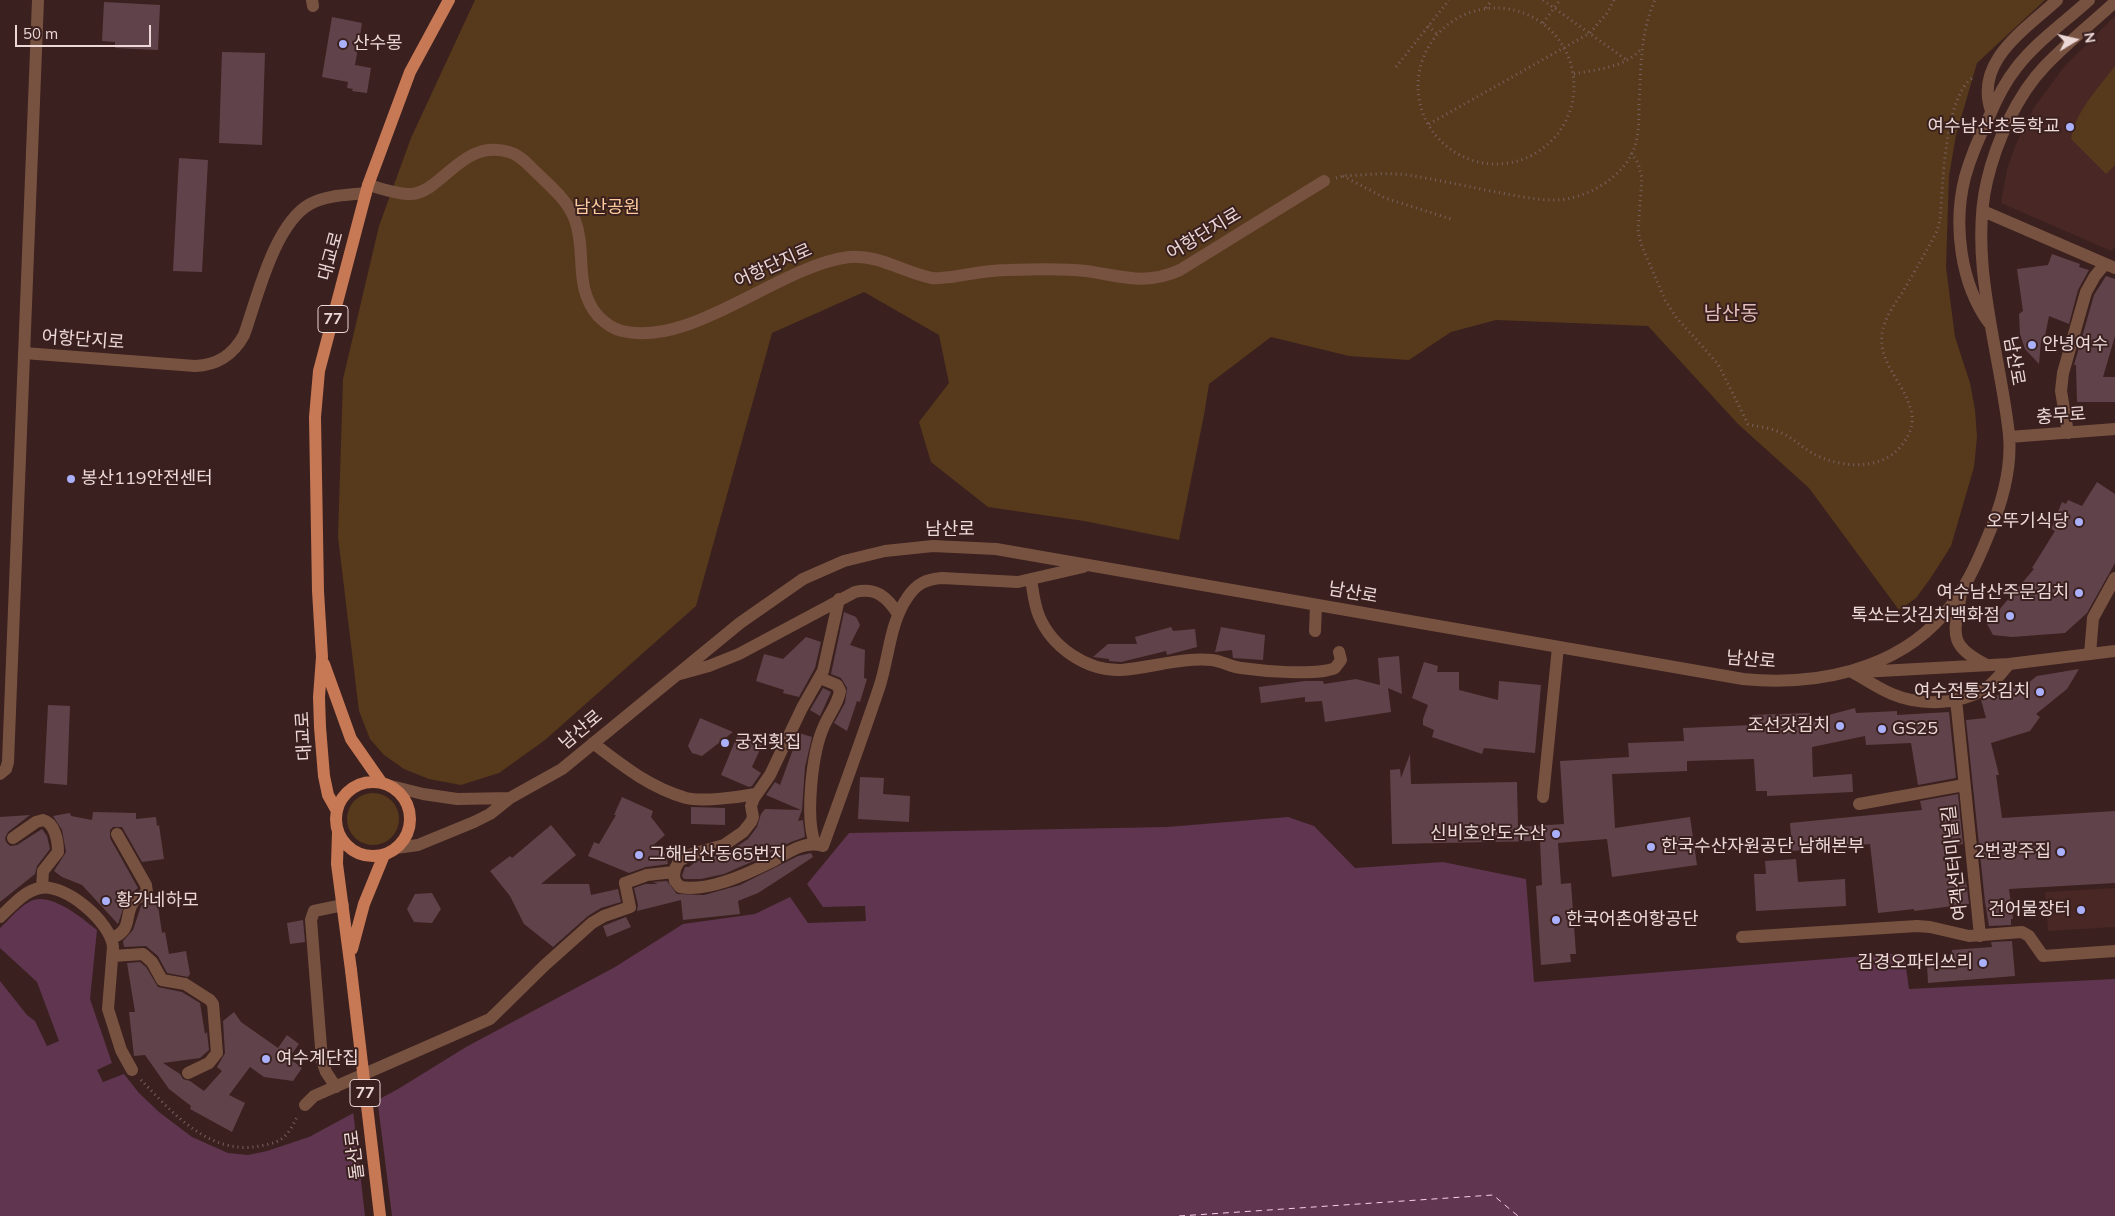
<!DOCTYPE html>
<html>
<head>
<meta charset="utf-8">
<style>
  body { margin:0 }
  #map { position:relative; width:2115px; height:1216px; overflow:hidden; background:#3a201e; font-family:Mulish,sans-serif }
  canvas { display:block }
  .north { position:absolute; left:2050px; top:15px; width:50px; height:50px; -webkit-text-stroke:4px #3a201e; paint-order:stroke; rotate:81deg; font-size:14px; font-weight:700; line-height:20px; text-align:center; color:#ebd8d7 }
  .north::after { content:''; display:block; margin:auto; width:18px; height:22px; background:#ebd8d7; clip-path:polygon(50% 0,100% 100%,50% 72%,0 100%) }
  .scale { position:absolute; left:15px; top:25px; width:136px; height:22px; box-sizing:border-box; border:2px solid #ebd8d7; border-top:0; padding-left:6px; font-size:15px; line-height:18px; white-space:nowrap; color:#ebd8d7; -webkit-text-stroke:4px #3a201e; paint-order:stroke }
</style>
</head>
<body>
<div id="map">
<canvas width="2115" height="1216"></canvas>
<div class="north">N</div>
<div class="scale">50 m</div>
</div>
<script>
const ctx = document.querySelector('canvas').getContext('2d');
ctx.lineJoin = 'round';
function fillPath(path, color) { ctx.fillStyle = color; ctx.fill(path, 'evenodd'); }
function stroke(path, color, width, dash) { ctx.strokeStyle = color; ctx.lineWidth = width; ctx.lineCap = dash ? 'butt' : 'round'; ctx.setLineDash(dash || []); ctx.stroke(path); }
function write(font, color, halo, rows, align = 'center') {
  ctx.font = font + ' Mulish,"Noto Sans KR",sans-serif'; ctx.lineWidth = 4; ctx.setLineDash([]); ctx.textBaseline = 'middle'; ctx.strokeStyle = halo; ctx.fillStyle = color; for (const [text, x, y, turn = 0] of rows) {
    ctx.save(); ctx.translate(x, y); ctx.rotate((+turn || 0) * Math.PI / 180); ctx.textAlign = isNaN(turn) ? turn : align; if (halo) ctx.strokeText(text, 0, 0); ctx.fillText(text, 0, 0); ctx.restore();
  }
}
fillPath(new Path2D(`
  M2115,16v231l-4,4 -110,-48 6,-34 8,-23 18,-37 30,-41z
  M2115,888v39l-67,4 -3,-39z`), '#482725');
fillPath(new Path2D(`
  M475,0h1570l-68,63 -21,72 -7,41 -3,91 9,70 15,46 5,27 2,27 -3,30 -23,79 -21,33 -14,19 -17,12 -90,-122 -71,-64 -90,-98 -152,-6 -45,12 -42,28 -60,-4 -78,-19 -62,47 -5,31 -25,125 -95,-19 -96,-14 -57,-45 -12,-40 30,-39 -10,-48 -75,-43 -92,41 -76,273 -151,134 -46,33 -38,12 -32,-6 -25,-10 -20,-14 -14,-16 -11,-28 -21,-174 5,-158 36,-153 32,-88z
  M2115,66v99l-9,9 -35,-35c5,-29 27,-50 44,-73z
  M347 819a26 26 0 1 1 52 0a26 26 0 1 1-52 0Z`), '#573a1c');
fillPath(new Path2D(`
  M1288,817l26,9 41,42 88,-6 83,17 8,103 370,-29 5,36 206,-10v237h-2115v-235l27,34 8,6 12,25 12,-5 -22,-59 -37,-34v-20c9,-8 18,-20 29,-26 20,-12 53,16 68,28l-7,69 22,64 -15,7 6,12 21,-8 15,19 20,19 33,25 36,16 20,2 19,-4 42,-14 89,-48 68,-42 149,-80 68,-43 72,-10 35,-17 18,26 58,-2 -1,-15 -42,1 -16,-23 42,-51 318,-6z`), '#5f354f');
fillPath(new Path2D(`
  M377,1097l15,119h-27l-12,-106z`), '#3a201e');
stroke(new Path2D(`
  M1179,1216l314,-21 25,21`), '#fccfe9', 1, [6, 5]);
fillPath(new Path2D(`
  M104,2l56,3 -2,45 -43,-2v-6l-13,-1z
  M332,17l30,6 -7,42 16,3 -4,25 -15,-2 1,-2 -6,-1 1,-6 -26,-5z
  M222,52l43,1 -3,92 -43,-2z
  M179,158l29,2 -6,112 -29,-1z
  M2052,254l28,10 -1,3 10,3 -11,20 -9,34 -20,-8 -5,25h-3l-2,23 -14,-15 -5,-15 -1,-20 4,-3 -6,-42 31,-4z
  M2106,276l9,3v57l-12,41h12v25h-38l-1,-37h-2l20,-70z
  M2097,482l18,12v69l-28,50 -22,20 -53,4 -19,-2 -6,-11 47,-55 -2,-1 23,-37 -4,-2 11,-27 4,2 2,-4 14,6z
  M844,612l12,5 4,8 -10,20 15,5 -1,28 3,1 -7,23 -3,-1 -10,30 -13,-8 11,-20 2,-15 -6,-10 -10,-4z
  M1171,627l2,4 22,-2 2,18 -30,8 -1,-4 -45,11 -12,-1v-2l-16,-2 15,-13h29l-2,-7z
  M1221,627l44,8 -2,25 -30,-2 -1,-8 -17,2z
  M806,637l15,5 -6,26 -16,29 -16,-4 1,-3 -28,-9 8,-27 19,5z
  M1399,656l3,38 -14,-6 3,24 -66,10 -3,-21 -17,1v-5l-44,6 -2,-16 46,-6h18l1,3 32,-5 24,6 -2,-27z
  M1424,662l14,4 -1,6h22v18l39,10 1,-19 42,4 -6,68 -51,-5 -2,6 -50,-17 2,-7 -11,-5v-6l5,-14 -16,-7z
  M2079,669l-12,20 -31,25 4,3 -10,14 -39,12 8,32h-3l6,43 113,-7v72l-106,6 4,30h-2v6l-22,1 -4,-24 -19,-182 20,-2 -5,-18 24,-7 10,-6 3,4 19,-15z
  M823,688l8,4 -11,24 -10,-6z
  M48,705l22,1 -3,79 -23,-2z
  M1855,708l1,5 41,-2v4l52,-3 7,66 -38,7 -7,-42 -45,2 -1,-9 -53,11 1,30 39,-3 1,18 -86,4v-5h-11l-2,-32 -67,2v10l-75,3 3,54 75,-11 7,48 -85,12 -5,-38 -49,4 3,41 10,-1 5,71h-6l1,8 -30,3 -5,-79 6,-1 -2,-44 -148,3 -2,-74 10,-1 1,9 9,-24 1,30 106,-2 1,45 46,-3 -4,-63 69,-4 -1,-14 56,-2 -1,-13 70,-3 -1,-10 58,-2v7z
  M700,718l33,14 -31,24 -10,-3 -4,-7z
  M799,733l13,4 -7,30 -3,43 -4,11 5,-1 2,17 -14,5 -35,18 -32,14 -23,5h-17l-2,-3 3,-9h4l6,-5 29,-9v7l6,-9 18,-12 9,-12 4,-13 4,-5 36,1 -35,-15 9,-13 5,3z
  M738,734l24,11 -10,22 9,6 -9,13 -3,1 -28,-12z
  M860,777l24,1 -1,16 27,2 -1,26 -51,-3z
  M1958,794l5,50 -16,2 5,38 14,-3 3,23 -55,7v-2l-36,4 -8,-69 -78,7 -2,-28 132,-13 -2,-9z
  M622,797l31,14 -2,6 14,18 -14,12 15,7 2,10 -22,3 -17,6 -41,-17 6,-14 5,2 17,-29h-2z
  M691,807l34,1v17l-34,-1z
  M93,812l43,1v6l20,-2 1,9 2,-1 5,34 -22,3 -20,-35h-9l-3,3v8l28,50 -11,9 -9,27 -36,-39 -20,-8 -8,-6 12,-19 -4,-22 -9,-14 17,-3 1,3 21,4z
  M30,815l-22,17 -3,6 1,4 4,4 7,-1 25,-16 5,7 3,13 -13,17 -2,8 -35,28v-85z
  M551,825l25,30 -35,29h48l2,11 27,-6 3,13 -20,6 -13,8 -35,31 -29,-23 -14,-28 -20,-25 20,-15 2,2z
  M811,853l2,4 -24,16 -31,20 -20,8 2,13 -57,6 -2,-20 -44,11 1,-6 -4,-17 11,-4h13l-5,-2 14,-1 10,13 27,1 36,-10 58,-29z
  M1796,859l2,23 47,-3 1,27 -90,5 -2,-37h12l-1,-13z
  M432,893l9,16 -9,14 -18,-1 -7,-13 8,-15z
  M152,898l5,1 5,34 3,-1 4,22 17,-3 4,23 -2,3 -21,-4 -9,-17 -12,-10 -22,1 -1,-6 10,-11 8,-24z
  M626,917l5,10 -24,10 -4,-11z
  M303,920l2,22 -15,2 -3,-21z
  M2012,941l3,35 -87,7 -1,-19 26,-2 -1,-12 40,-3 -1,-5z
  M140,962l6,5 12,20 24,5 18,11 5,31 2,-2 2,18 -9,8 -37,5 17,11 3,5 7,2 14,10 18,-20 -5,-4 8,-14 -2,-32 11,-9 7,10 37,26 9,-13 12,9 -10,14 13,10 -9,13 -29,-4 -14,-10 -21,28 16,8 -13,29 -42,-23 1,-3 -22,-17 -24,-34 -11,1 -5,-44h6l-8,-49z`), '#60434a');
stroke(new Path2D(`
  M1543,0l85,61
  M1418 86a78 78 0 1 1 156 0a78 78 0 1 1-156 0Z
  M1486,8l6,-8
  M1543,23l17,-23
  M1428,26l9,8
  M1396,67l53,-67
  M1574,74c24,-5 50,-6 67,-25
  M1429,124l161,-91 18,-21 6,-12
  M1631,153l7,10 4,15 -4,52 3,14 24,56 11,17 42,47 30,60c9,3 20,3 29,7 14,5 23,15 35,22 27,15 69,19 90,-8 9,-12 13,-24 8,-38 -8,-27 -31,-43 -28,-73 2,-16 13,-30 22,-44 11,-20 23,-39 33,-59l3,-11c3,-32 4,-126 34,-143
  M1343,176l42,22 66,21
  M1336,178l7,-2c21,-1 44,-4 65,-1 31,5 62,12 93,18 17,3 35,7 53,7 32,0 71,-23 81,-54 4,-13 4,-28 4,-42 2,-36 1,-71 16,-104
  M141,1080c31,32 68,76 119,66 9,-2 18,-3 25,-10 5,-5 9,-13 12,-19`), '#796160', 3, [1, 4]);
stroke(new Path2D(`
  M312,0l1,6
  M1991,111c-17,-50 34,-81 66,-111
  M368,185c12,3 32,10 43,9 32,-2 51,-56 98,-42 12,3 21,15 30,23 14,14 29,26 36,45 12,32 -2,67 23,96 7,7 15,13 24,15 70,17 156,-65 227,-74 30,-3 55,16 83,21 6,1 13,-1 19,-1 19,-3 39,-7 58,-7 25,-1 52,-2 77,1 36,5 59,15 94,-1l144,-89
  M1983,211l132,57
  M1989,323c-29,-40 -36,-99 -24,-146 6,-21 14,-40 24,-60 7,-17 16,-35 28,-50 19,-25 48,-45 72,-67
  M24,353l171,13c23,-1 38,-11 49,-31 13,-36 30,-111 66,-131 16,-9 38,-9 56,-11
  M2068,433l-7,-42 2,-18 23,-81 9,-16 10,-12
  M2009,437l106,-8
  M1031,579c2,12 3,25 8,37 13,31 47,55 82,54 29,-2 62,-13 91,-10 10,1 19,7 29,8 21,3 76,8 94,0l6,-8 -2,-8
  M1961,594c-7,40 -14,51 26,71
  M839,599l-16,72 -21,37 -32,67 -16,23 -3,8 2,11 -2,5 -8,10 -19,13 -32,9 -13,7 -4,8 -1,7 1,5 5,6c28,5 65,-12 89,-24 18,-9 33,-23 54,-17 19,-53 39,-107 57,-161 9,-29 10,-62 27,-87 9,-14 19,-19 35,-20l76,4 65,-15
  M1315,631l1,-26
  M2090,654l3,-36 22,-40
  M1852,672c13,7 26,16 40,22 28,12 67,11 93,-5 10,-7 16,-15 24,-25
  M1861,672l148,-8 106,-13
  M680,674l29,-8 30,-12 116,-62c21,-5 32,5 43,22
  M1956,699l24,237
  M593,743c30,23 56,44 93,55 17,4 53,-1 70,-4
  M0,774l6,-5 2,-7 30,-762
  M391,786l32,8 34,5 53,-1
  M1543,797l15,-150
  M1859,804l105,-19
  M13,838l23,-16 7,-2c12,3 15,21 15,32l-15,19 -1,17
  M815,844c-10,-27 -3,-92 9,-118 5,-12 14,-22 16,-35l-3,-6 -17,-7
  M396,848l22,-3 56,-23 16,-8 20,-16 52,-29 178,-146 63,-44 41,-18 41,-10 48,-5 63,3 747,130c72,7 152,-8 201,-65 20,-22 33,-51 44,-78 13,-30 24,-67 21,-101 -8,-79 -41,-174 -22,-254 9,-39 30,-86 58,-115 22,-23 47,-43 70,-64
  M0,917c12,-11 24,-26 40,-29 25,-5 71,34 73,59l-5,62 13,41 11,20
  M1742,937l175,-11 13,1 39,9 53,-4 7,4 14,20 72,-5
  M112,938c22,-9 11,-22 22,-37 3,-4 10,-5 13,-9l-1,-7 -29,-51
  M113,956l30,-2 9,8 10,18 23,4 25,16 3,4 4,49 -8,10 -21,10
  M336,1087l-10,-15 -4,-12 -11,-140 3,-9 29,-6
  M305,1105l9,-9 176,-77 55,-54 47,-42 12,-7 26,-9 -5,-24 22,-8 27,-3`), '#785241', 12);
stroke(new Path2D(`
  M324,664l27,75 30,43
  M336 819a37 37 0 1 1 74 0a37 37 0 1 1-74 0Z
  M337,811l-9,-16 -4,-19 -4,-49 -1,-30 3,-40 -4,-66 -3,-174 4,-46 49,-186 42,-113 39,-72
  M338,832l-1,32 14,106
  M352,949l12,-45 20,-49`), '#c77855', 12);
stroke(new Path2D(`
  M351,970l29,246`), '#c77855', 12);
for (const [x, y, r, color] of [
  [343,44,5,"#aab0fb"],
  [2070,127,5,"#aab0fb"],
  [2032,345,5,"#aab0fb"],
  [71,479,5,"#aab0fb"],
  [2079,522,5,"#aab0fb"],
  [2079,593,5,"#aab0fb"],
  [2010,616,5,"#aab0fb"],
  [2040,692,5,"#aab0fb"],
  [1840,726,5,"#aab0fb"],
  [1882,729,5,"#aab0fb"],
  [725,743,5,"#aab0fb"],
  [1556,834,5,"#aab0fb"],
  [1651,847,5,"#aab0fb"],
  [2061,852,5,"#aab0fb"],
  [639,855,5,"#aab0fb"],
  [106,901,5,"#aab0fb"],
  [2081,910,5,"#aab0fb"],
  [1556,920,5,"#aab0fb"],
  [1983,963,5,"#aab0fb"],
  [266,1059,5,"#aab0fb"]
]) { const dot = new Path2D(); dot.arc(x, y, r, 0, 2 * Math.PI); ctx.fillStyle = color; ctx.fill(dot); stroke(dot, '#3a201e', 2); }
for (const [x, y, w] of [
  [333,319,30],
  [365,1093,30]
]) { const box = new Path2D(); box.roundRect(x - w / 2, y - 13.5, w, 27, 4); ctx.fillStyle = '#3a201e'; ctx.fill(box); stroke(box, '#ebd8d7', 1); }
write('bold 16px', '#ebd8d7', null, [
  ["77",333,319],
  ["77",365,1093]
]);
write('18px', '#ebd8d7', '#3a201e', [
  ["산수몽",353,44],
  ["여수남산초등학교",2060,127,"right"],
  ["안녕여수",2042,345],
  ["봉산119안전센터",81,479],
  ["오뚜기식당",2069,522,"right"],
  ["여수남산주문김치",2069,593,"right"],
  ["톡쏘는갓김치백화점",2000,616,"right"],
  ["여수전통갓김치",2030,692,"right"],
  ["조선갓김치",1830,726,"right"],
  ["GS25",1892,729],
  ["궁전횟집",735,743],
  ["신비호안도수산",1546,834,"right"],
  ["한국수산자원공단 남해본부",1661,847],
  ["2번광주집",2051,852,"right"],
  ["그해남산동65번지",649,855],
  ["황가네하모",116,901],
  ["건어물장터",2071,910,"right"],
  ["한국어촌어항공단",1566,920],
  ["김경오파티쓰리",1973,963,"right"],
  ["여수계단집",276,1059]
], 'left');
write('18px', '#fbcb9d', '#3a201e', [
  ["남산공원",607,208]
]);
write('18px', '#ebd8d7', '#3a201e', [
  ["어항단지로",1204,234,-31],
  ["대교로",331,256,-75],
  ["어항단지로",773,266,-24],
  ["어항단지로",83,340,4],
  ["남산로",2014,361,80],
  ["충무로",2061,416,-4],
  ["남산로",950,530],
  ["남산로",1353,593,10],
  ["남산로",1751,660,5],
  ["남산로",581,730,-40],
  ["대교로",304,736,-93],
  ["여객선터미널길",1955,863,-96],
  ["돌산로",355,1155,-97]
]);
write('20px', '#e1bcb9', '#3a201e', [
  ["남산동",1731,314]
]);
</script>
</body>
</html>
